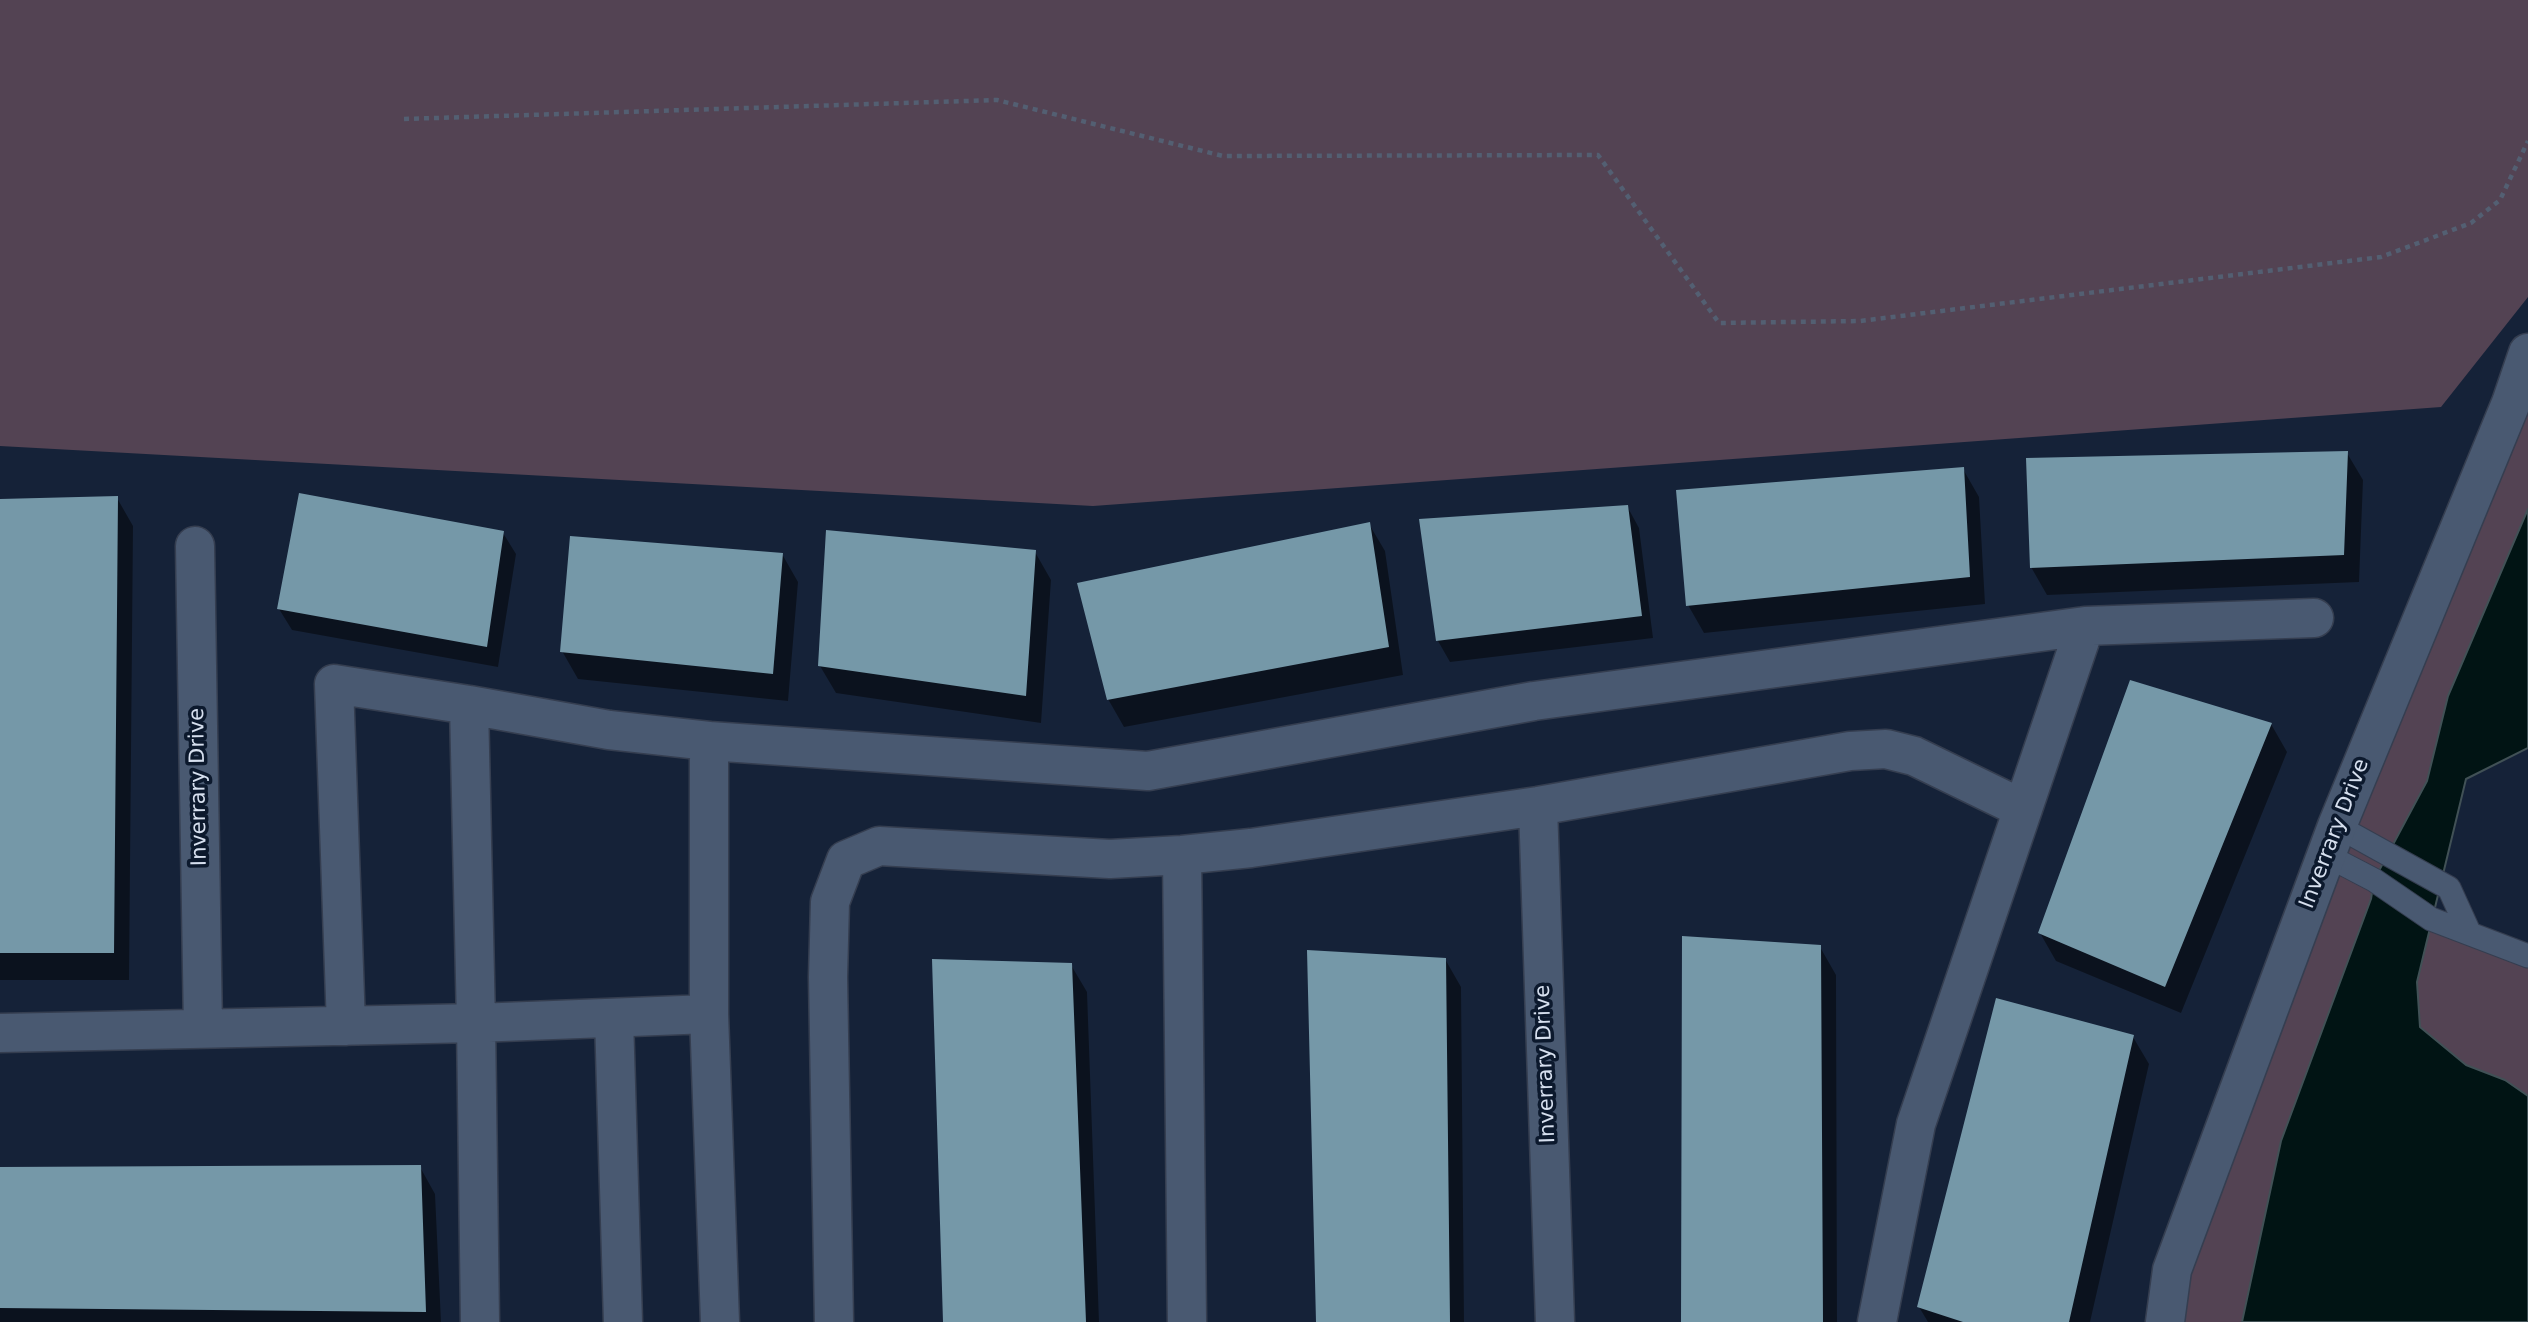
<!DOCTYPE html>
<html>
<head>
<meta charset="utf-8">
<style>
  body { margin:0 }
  canvas { display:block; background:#152238 }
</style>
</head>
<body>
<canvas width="2528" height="1322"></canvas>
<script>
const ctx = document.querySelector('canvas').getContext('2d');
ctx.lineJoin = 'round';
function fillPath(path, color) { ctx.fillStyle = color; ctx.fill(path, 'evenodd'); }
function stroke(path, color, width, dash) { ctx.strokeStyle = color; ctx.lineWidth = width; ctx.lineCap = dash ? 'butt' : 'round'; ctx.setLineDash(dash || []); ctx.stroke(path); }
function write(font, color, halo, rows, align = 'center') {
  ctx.font = font + ' "DejaVu Sans",sans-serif'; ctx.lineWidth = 7; ctx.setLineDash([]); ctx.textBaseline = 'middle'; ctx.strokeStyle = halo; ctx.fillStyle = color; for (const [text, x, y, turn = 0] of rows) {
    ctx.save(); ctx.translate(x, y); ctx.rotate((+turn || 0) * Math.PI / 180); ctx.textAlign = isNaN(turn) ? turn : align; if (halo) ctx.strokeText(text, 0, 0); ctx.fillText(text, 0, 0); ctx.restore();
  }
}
fillPath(new Path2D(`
  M0,0h2528v297l-87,110 -1348,99 -1093,-60z
  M2528,353v210l-254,759h-109z
  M2431,919l97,37v140l-23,-16 -39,-15 -46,-38 -3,-45z`), '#534353');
const water = new Path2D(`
  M2528,509v239l-62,31 -49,203 3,45 46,38 39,15 23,16v226h-286l39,-181 90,-242 3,-19 53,-99 21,-85z`);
fillPath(water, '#011414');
stroke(water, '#415156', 2);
fillPath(new Path2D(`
  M2347,453l16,27 -4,102 -312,13 -16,-28z
  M1963,469l16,28 6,107 -281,29 -16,-28z
  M117,498l16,28 -4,454h-129v-479z
  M1627,506l12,22 14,110 -203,24 -12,-21 -17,-120z
  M1369,524l16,27 18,124 -279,52 -16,-28z
  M503,533l13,21 -18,113 -206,-37 -13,-21z
  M1035,552l16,28 -10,143 -205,-30 -16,-27z
  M782,554l16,28 -10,119 -210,-22 -16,-28z
  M2271,724l16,28 -106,261 -125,-52 -16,-28z
  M1820,947l16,28 1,347h-154z
  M1445,959l16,28 3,335h-147z
  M1071,965l16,27 12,330h-154z
  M2133,1037l16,27 -59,258h-162l-9,-15z
  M420,1167l15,27 6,128h-441v-153z`), '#0007');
fillPath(new Path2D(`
  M2348,451l-4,104 -314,13 -4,-110z
  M1964,467l6,110 -284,29 -10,-116z
  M299,493l205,38 -17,116 -210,-38z
  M118,496l-4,457h-114v-454z
  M1628,505l14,111 -206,25 -17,-122z
  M1370,522l19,125 -282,53 -30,-117z
  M826,530l210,20 -10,146 -208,-30z
  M570,536l213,17 -10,121 -213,-22z
  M2130,680l142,43 -107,264 -127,-54z
  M1682,936l139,9 2,377h-142z
  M1307,950l139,8 4,364h-134z
  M932,959l140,4 14,359h-143z
  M1996,998l138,37 -65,287h-106l-46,-15z
  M421,1165l5,147 -426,-4v-141z`), '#7598a8');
const service = new Path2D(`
  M2337,826l112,62 20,44
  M2326,855l48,25 57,39 97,37`);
const minor = new Path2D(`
  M195,546l8,482
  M2085,626l229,-8
  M469,705l7,318 4,299
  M1538,806l17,516
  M1182,855l5,467
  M614,1018l9,304
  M346,1026l-12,-342 135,21 140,25 100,11
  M0,1033l476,-10 233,-9
  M720,1322l-11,-308v-273l439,30 386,-70 551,-75 -169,498 -39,198
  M834,1322l-6,-345 2,-75 16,-42 33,-14 231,13 72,-4 69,-7 287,-42 312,-55 36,-2 28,7 109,53`);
const tertiary = new Path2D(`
  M2165,1322l7,-52 165,-444 174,-423 17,-50`);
stroke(service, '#353e50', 25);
stroke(minor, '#353e50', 41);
stroke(tertiary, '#353e50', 41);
stroke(new Path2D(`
  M404,119l593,-19 226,56 375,-1 121,168 141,-2 521,-64 90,-34 29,-23 28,-59`), '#535f72', 4.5, [5, 5]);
stroke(service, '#495971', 23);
stroke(minor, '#495971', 38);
stroke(tertiary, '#495971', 38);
write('21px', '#d7e0ef', '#0c192d', [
  ["Inverrary Drive",199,787,-91],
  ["Inverrary Drive",2335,834,-69],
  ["Inverrary Drive",1546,1064,-92]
]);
</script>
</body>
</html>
